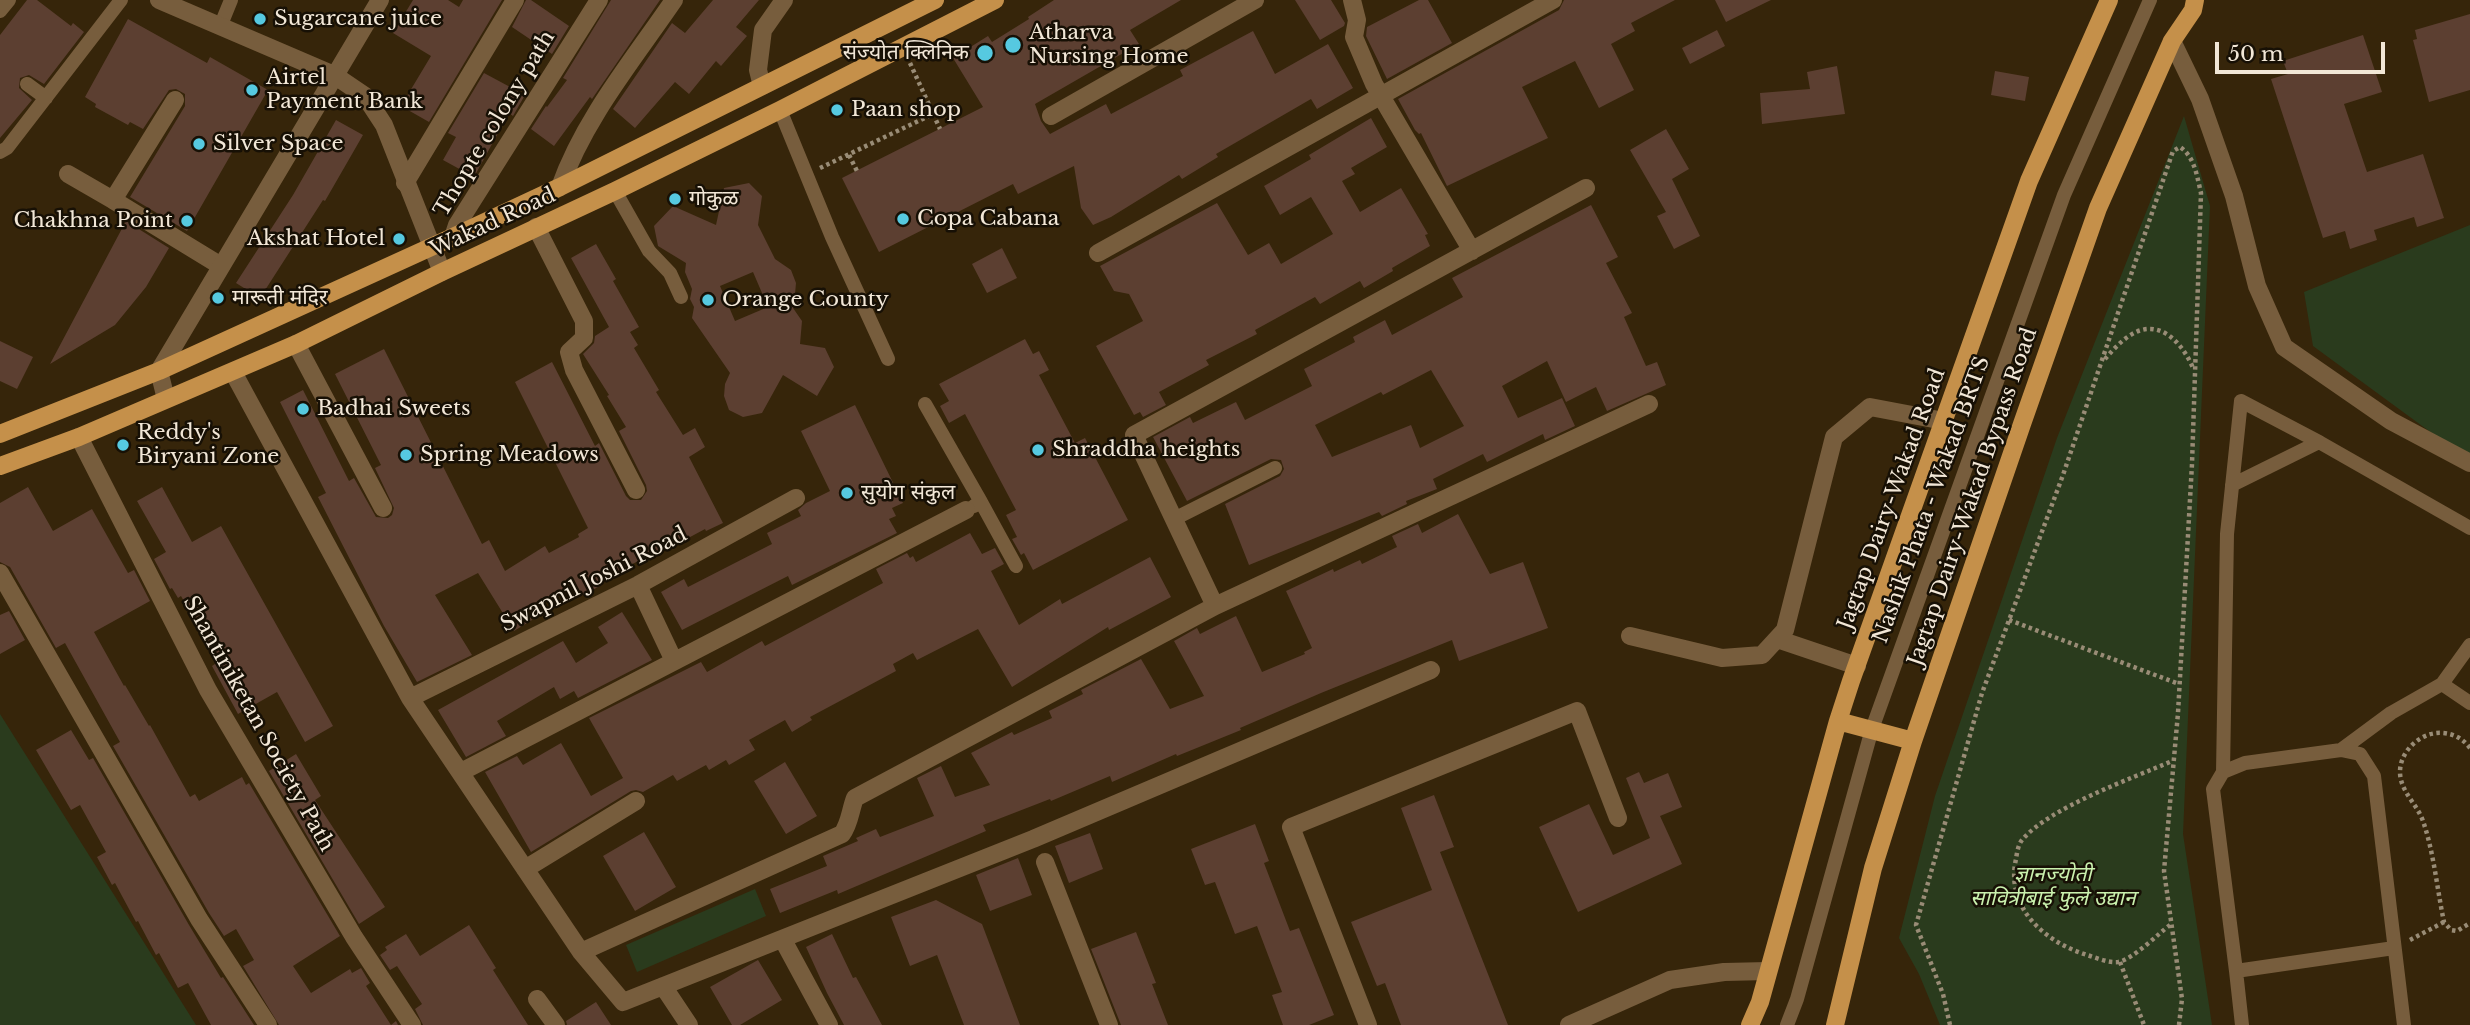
<!DOCTYPE html>
<html>
<head>
<meta charset="utf-8">
<style>
  body { margin:0 }
  #map { position:relative; width:2470px; height:1025px; overflow:hidden; background:#36250a; font-family:"Libre Baskerville",serif }
  canvas { display:block }
  .scale { position:absolute; left:2215px; top:42px; width:170px; height:32px; box-sizing:border-box; border:4px solid #f2e7d7; border-top:0; padding-left:9px; font-size:21px; line-height:24px; white-space:nowrap; color:#f2e7d7; -webkit-text-stroke:5px #171005; paint-order:stroke }
</style>
</head>
<body>
<div id="map">
<canvas width="2470" height="1025"></canvas>
<div class="scale">50 m</div>
</div>
<script>
const ctx = document.querySelector('canvas').getContext('2d');
ctx.lineJoin = 'round';
function fillPath(path, color) { ctx.fillStyle = color; ctx.fill(path, 'evenodd'); }
function stroke(path, color, width, dash) { ctx.strokeStyle = color; ctx.lineWidth = width; ctx.lineCap = dash ? 'butt' : 'round'; ctx.setLineDash(dash || []); ctx.stroke(path); }
function write(font, color, halo, rows, align = 'center') {
  ctx.font = font + ' "Libre Baskerville","Noto Sans Devanagari",serif'; ctx.lineWidth = 5; ctx.setLineDash([]); ctx.textBaseline = 'middle'; ctx.strokeStyle = halo; ctx.fillStyle = color; for (const [text, x, y, turn = 0] of rows) {
    ctx.save(); ctx.translate(x, y); ctx.rotate((+turn || 0) * Math.PI / 180); ctx.textAlign = isNaN(turn) ? turn : align; if (halo) ctx.strokeText(text, 0, 0); ctx.fillText(text, 0, 0); ctx.restore();
  }
}
fillPath(new Path2D(`
  M2184,116l26,90 -27,628 29,191h-272l-21,-51 -20,-36 36,-142 122,-358z
  M2470,225v236l-157,-115 -9,-54z
  M0,714l196,311h-196z
  M755,889l11,27 -129,56 -11,-27z`), '#2a3b1d');
fillPath(new Path2D(`
  M27,0h10l34,26 2,-3 11,9 -40,52 -15,-9 -9,3 -1,10 13,12 -32,38v-103z
  M413,0h35l11,7 4,-7h39l-73,122 -28,-16 30,-50 -38,-23z
  M526,0h5l38,26 -17,28 -40,-27z
  M611,0h49l-68,99 -2,-2 -36,49 -23,-17 15,-23 1,1 20,-27 -4,-2z
  M713,0h46l-23,27 11,9 -26,30 -5,-5 -27,33 -14,-12 -40,46 -22,-19 59,-86 13,10z
  M1054,0h127l-51,30 9,14 -104,60 6,17 9,13 56,-30 5,10 72,-38 -3,-6 73,-39 22,43 53,-30 25,44 -36,21 -6,-10 -95,55 2,3 -36,22 -3,-4 -68,42 -18,8 -12,-17 -7,-42 -56,28 -5,-10 -134,68 -37,-74 141,-71 -30,-49 35,-22 4,6 37,-23 -1,-2z
  M1295,0h36l14,23 -1,3 -24,14z
  M1419,0h9l24,43 -65,36 -21,-43 1,-9z
  M1564,0h111l-44,23 4,8 -24,13 23,46 -35,18 -24,-47 -53,26 26,51 -101,48 -26,-53 -2,1 -4,-4 -17,-31 161,-89z
  M1715,0h56l-45,22z
  M2470,14v76l-41,12 -16,-62 4,-1 -2,-9z
  M128,19l79,44 3,-6 58,33 -81,141 -57,-34 55,-91v-12l-9,-5 -7,1 -26,39 -13,-7 -2,3 -33,-18 1,-3 -11,-7z
  M1717,30l8,16 -35,18 -8,-16z
  M2363,35l19,57 -38,12 23,68 56,-18 21,64 -27,9 -3,-10 -40,13 3,10 -27,9 -5,-18 -22,7 -52,-159 17,-5 -5,-13z
  M1837,66l8,48 -83,10 -2,-31 50,-4 -3,-17z
  M1995,71l34,6 -4,24 -34,-6z
  M484,73l41,22 -12,21 -4,-3 -35,64 -31,-17 13,-23 -8,-4z
  M1371,118l16,29 -36,21 4,6 -13,7 18,31 41,-24 27,46 -3,1 5,11 -38,22 1,3 -29,17 -4,-7 -40,23 -5,-7 -60,33 2,4 -51,26 3,5 -50,27 7,13 -23,12 -3,-5 -6,3 -38,-69 47,-25 -14,-27 -15,-3 -14,-25 117,-63 31,52 21,-12 12,21 52,-30 -22,-37 -31,18 -16,-29 47,-27 -2,-4z
  M336,120l27,15 -38,66 -2,-1 -63,98 -24,-15 57,-88z
  M1666,129l23,40 -17,10 28,57 -26,13 -17,-33 9,-4 -36,-62z
  M749,183l13,13 -4,29 17,34 16,11 5,13 -1,11 5,9 -7,5 9,13 -2,23 25,4 9,19 -17,29 -34,-21 -21,38 -19,4 -14,-7 -5,-14 1,-12 5,-11 -38,-55 2,-11 -4,-8 2,-10 -7,-17 1,-9 -28,-17 -4,-20 19,-20 43,19 8,-37zM753,272l15,35 -33,14 -15,-35z
  M1591,205l27,52 -12,6 26,50 -8,4 22,49 11,-4 9,23 -59,26 -11,-24 -30,15 -19,-41 -45,25 16,32 44,-20 13,28 -30,14 -2,-6 -56,28 -4,-8 -50,25 4,10 -31,12 1,3 -25,12 -3,-4 -130,53 -24,-61 55,-28 4,-7 -3,-9 -10,-1 -84,42 -34,-64 37,-20 3,6 43,-21 9,18 67,-34 -8,-17 51,-27 -2,-5 32,-17 7,15 71,-38 -11,-19zM1431,370l33,56 -44,22 -9,-23 -79,32 -17,-32 66,-33 2,3z
  M126,221l43,27 -23,39 -31,38 -65,39z
  M596,244l20,35 -3,2 26,46 -9,5 8,13 -4,3 25,42 -3,2 27,43 12,-7 10,19 -16,10 34,66 -17,8 -1,-2 -39,21 -1,-3 -65,34 2,4 -21,11 -7,-13 -47,29 5,8 -18,11 -36,-58 -43,22 37,60 -55,27 -33,-56 -66,-129 8,-4 -46,-91 23,-12 46,91 5,-3 22,39 12,1 4,-3 2,-7 -19,-40 6,-3 -46,-91 49,-25 98,195 7,-4 16,31 40,-25 4,7 30,-16 -1,-3 10,-6 -73,-146 37,-20 43,84 4,-3 27,53 4,4h11l6,-9 -1,-6 -27,-54 7,-4 -19,-31 2,-1 -26,-41 11,-11 1,-7 14,-9 -38,-69z
  M1002,248l15,30 -30,15 -15,-29z
  M1025,339l8,15 6,-3 10,19 -10,5 36,68 10,-5 43,82 -95,50 -9,-17 -3,2 -9,-16 5,-2 -11,-22 10,-5 -51,-96 -16,9 -9,-17 9,-5 -10,-17z
  M0,341l33,16 -16,32 -17,-8z
  M855,405l48,98 -11,5 4,8 -7,3 8,14 -105,52 -4,-9 -106,54 -21,-38 23,-13 4,8 84,-43 -5,-11 34,-17 -3,-6 8,-7 24,-12 -29,-60z
  M28,487l25,44 39,-22 36,64 6,-3 16,31 -56,31 30,54 1,-1 24,41 1,-1 40,72 5,-3 4,7 43,-24 4,8 3,-2 91,153 -47,30 18,27 39,-24 2,4 9,-5 9,15 -4,3 25,39 5,-4 2,4h-119l-36,-59 11,-6 -18,-31 -12,7 -15,-23 -96,-167 7,-4 -55,-99 -9,5 -46,-81 -10,-5v-59z
  M162,487l30,55 29,-16 112,200 -28,16 -28,-50 -39,22 -26,-48 6,-4 -37,-66 -3,2 -6,-10 -2,1 -16,-30 12,-7 -29,-51z
  M1458,514l32,60 33,-12 25,66 -89,33 -7,-21 -131,53 -81,35 1,2 -64,26 -1,-2 -64,28 -2,-6 -59,25 -1,-2 -67,26 3,6 -148,63 -1,-4 -57,23 -10,-24 57,-23 -4,-10 35,-15 -2,-3 20,-9 4,8 54,-21 -17,-38 24,-12 14,31 35,-12 -19,-32 41,-21 2,3 38,-17 -3,-7 34,-17 -2,-4 60,-31 29,50 34,-13 -30,-55 23,-13 3,6 36,-18 26,56 43,-18 -1,-2 8,-4 -26,-57 47,-22 1,3 26,-12 2,4 35,-17 -5,-11 26,-12 4,9z
  M970,533l12,21 13,-6 9,16 -13,7 28,54 41,-26 2,5 88,-47 21,40 -62,33 -1,-3 -96,60 -34,-58 -61,31 -4,-7 -20,11 3,7 -86,46 2,3 -20,12 -7,-12 -36,20 6,10 -26,15 -3,-5 -17,10 -3,-5 -29,16 -4,-6 -30,17 -7,-2 -5,1 -100,61 -46,-80 32,-16 6,9 38,-22 30,53 32,-18 -34,-60 112,-56 6,10 55,-31 3,5 118,-63 -7,-14 31,-16 3,5 3,-2 3,6z
  M9,611l16,29 -25,14v-39z
  M622,612l30,48 -74,38 -4,-7 -14,8 -6,-12 -57,34 9,15 -40,21 -28,-47 125,-69 13,22 32,-20 -10,-16z
  M71,730l18,30 4,-2 96,167 32,53 2,-1 31,48h-43l-23,-42 -10,5 -19,-35 -3,2 -18,-34 -2,1 -21,-39 -3,2 -15,-28 9,-5 -26,-47 -9,5 -35,-60z
  M296,754l25,42 -6,4 70,107 -26,17 -90,-153z
  M785,762l32,54 -31,18 -32,-53z
  M1639,772l5,11 24,-10 14,34 -22,9 22,48 -104,48 -39,-85 50,-23 24,51 37,-17 -24,-60z
  M1434,795l20,52 -14,5 68,173h-107l-16,-42 -8,3 -26,-64 81,-32 -31,-82z
  M1255,824l14,37 -5,2 26,68 9,-3 35,87 -25,10h-26l-11,-30 10,-3 -25,-66 -22,8 -20,-52 -10,3 -14,-36z
  M644,832l32,55 -41,24 -32,-55z
  M1090,833l13,36 -34,14 -14,-37z
  M1018,858l14,37 -42,16 -14,-36z
  M936,900l46,24 38,101h-56l-27,-70 -27,11 -19,-49z
  M469,925l27,43 -3,2 35,55h-105l-8,-16 7,-5 -25,-38 -7,4 -10,-15 7,-5 -2,-3 21,-13 14,22z
  M1136,932l20,51 -4,1 16,41h-47l-30,-76z
  M832,934l21,44 3,-1 26,48h-38l-17,-32 -21,-46z
  M758,960l24,40 -42,25h-8l-22,-38z
  M596,1002l15,23h-44l-1,-4z`), '#5c3f31');
stroke(new Path2D(`
  M910,63l30,66
  M849,155l8,16
  M820,168l113,-54
  M2105,359c7,-8 15,-17 24,-23 29,-20 53,6 64,32
  M2009,620l170,64
  M2470,748c-7,-9 -15,-14 -27,-15 -21,-2 -43,17 -43,39 0,19 17,32 23,49 11,32 14,68 21,101l7,8 6,1 13,-8
  M2170,925c-12,9 -38,35 -52,37 -10,1 -21,-4 -31,-7 -42,-13 -82,-47 -71,-96 1,-6 2,-14 6,-19 28,-33 109,-61 150,-79
  M2410,940l34,-18
  M2120,962l24,63
  M1950,1025l-7,-31 -27,-69 66,-232 81,-218 110,-324 7,-4c15,10 17,30 21,46l-9,271 -14,249 -14,158 18,128 -3,26`), '#998c76', 4.5, [3.5, 3.5]);
stroke(new Path2D(`
  M0,11l9,-11
  M220,27l11,-27
  M27,84l19,14
  M780,110l52,127 56,122
  M0,152l7,-4 114,-148
  M615,191l34,60 21,22 11,24
  M925,404l56,98
  M2232,485l87,-43
  M974,506l7,-4 35,64
  M1174,519l101,-51
  M2442,684l28,19
  M2341,750l50,-37 51,-29 28,-39
  M2223,772l4,-238 14,-133 78,41 151,86
  M2236,971l-23,-182 10,-17 22,-9 96,-13 19,4 14,22 30,249
  M1787,1025l10,-26 75,-270 192,-534 86,-195
  M2242,1025l-6,-54 158,-23`), '#775d3d', 14);
stroke(new Path2D(`
  M1352,0l5,20 -3,17 20,47 98,167
  M2172,41l28,58 34,97 23,90 27,61 107,74 79,42
  M762,86l-4,-16 5,-40 21,-30
  M175,100l-62,100 108,66
  M1051,116l204,-116
  M68,174l45,26
  M405,183l110,-183
  M560,187c24,-68 73,-127 114,-187
  M536,227l48,94v17l-15,14 5,18 62,120
  M453,237l4,-12 142,-225
  M1098,253l455,-253
  M296,344l87,164
  M233,372l177,326 171,254 42,50 410,-163 398,-169
  M79,437l129,253 146,247 58,88
  M0,573l199,346 69,106
  M638,585l36,76
  M1215,606l-81,-171 452,-247
  M1630,636l92,22 40,-3 23,-25 49,-193 36,-30 74,14
  M1777,639l80,27
  M410,698l228,-113 158,-87
  M461,772l505,-262
  M1045,862l64,163
  M525,869l111,-68
  M783,940l46,85
  M581,952l261,-118c8,-11 8,-23 13,-36l360,-192 434,-202
  M663,986l26,39
  M537,999l19,26
  M1368,1025l-77,-198 286,-116 41,107
  M1569,1025l101,-45 54,-8 44,-1`), '#775d3d', 18);
stroke(new Path2D(`
  M159,0l175,75 31,21 19,29 58,147
  M166,399l-7,-28 221,-371`), '#775d3d', 18);
stroke(new Path2D(`
  M0,434l159,-63 294,-134 107,-50 375,-187
  M0,466l79,-29 217,-93 146,-72 173,-81 165,-81 215,-110
  M1838,721l75,20
  M1750,1025l10,-23 78,-281 13,-40 178,-500 80,-181
  M1835,1025l38,-157 40,-127 109,-317 76,-216 74,-167 21,-31 2,-10`), '#c5904a', 18);
for (const [x, y, r, color] of [
  [260,19,7,"#56c9e0"],
  [1013,45,9,"#56c9e0"],
  [985,53,9,"#56c9e0"],
  [252,90,7,"#56c9e0"],
  [837,110,7,"#56c9e0"],
  [199,144,7,"#56c9e0"],
  [675,199,7,"#56c9e0"],
  [903,219,7,"#56c9e0"],
  [187,221,7,"#56c9e0"],
  [399,239,7,"#56c9e0"],
  [218,298,7,"#56c9e0"],
  [708,300,7,"#56c9e0"],
  [303,409,7,"#56c9e0"],
  [123,445,7,"#56c9e0"],
  [1038,450,7,"#56c9e0"],
  [406,455,7,"#56c9e0"],
  [847,493,7,"#56c9e0"]
]) { const dot = new Path2D(); dot.arc(x, y, r, 0, 2 * Math.PI); ctx.fillStyle = color; ctx.fill(dot); stroke(dot, '#171005', 2.5); }
write('21px', '#f2e7d7', '#171005', [
  ["Sugarcane juice",274,19],
  ["Atharva",1029,33],
  ["Nursing Home",1029,57],
  ["संज्योत क्लिनिक",969,53,"right"],
  ["Airtel",266,78],
  ["Payment Bank",266,102],
  ["Paan shop",851,110],
  ["Silver Space",213,144],
  ["गोकुळ",689,199],
  ["Copa Cabana",917,219],
  ["Chakhna Point",173,221,"right"],
  ["Akshat Hotel",385,239,"right"],
  ["मारूती मंदिर",232,298],
  ["Orange County",722,300],
  ["Badhai Sweets",317,409],
  ["Reddy's",137,433],
  ["Biryani Zone",137,457],
  ["Shraddha heights",1052,450],
  ["Spring Meadows",420,455],
  ["सुयोग संकुल",861,493]
], 'left');
write('21px', '#f2e7d7', '#171005', [
  ["Thopte colony path",495,124,-59],
  ["Wakad Road",493,223,-25],
  ["Jagtap Dairy-Wakad Bypass Road",1973,497,-71],
  ["Jagtap Dairy-Wakad Road",1892,499,-70],
  ["Nashik Phata - Wakad BRTS",1932,500,-70],
  ["Swapnil Joshi Road",594,580,-27],
  ["Shantiniketan Society Path",258,724,61]
]);
write('italic 21px', '#caf1ae', '#171005', [
  ["ज्ञानज्योती",2053,875],
  ["सावित्रीबाई फुले उद्यान",2053,899]
]);
</script>
</body>
</html>
